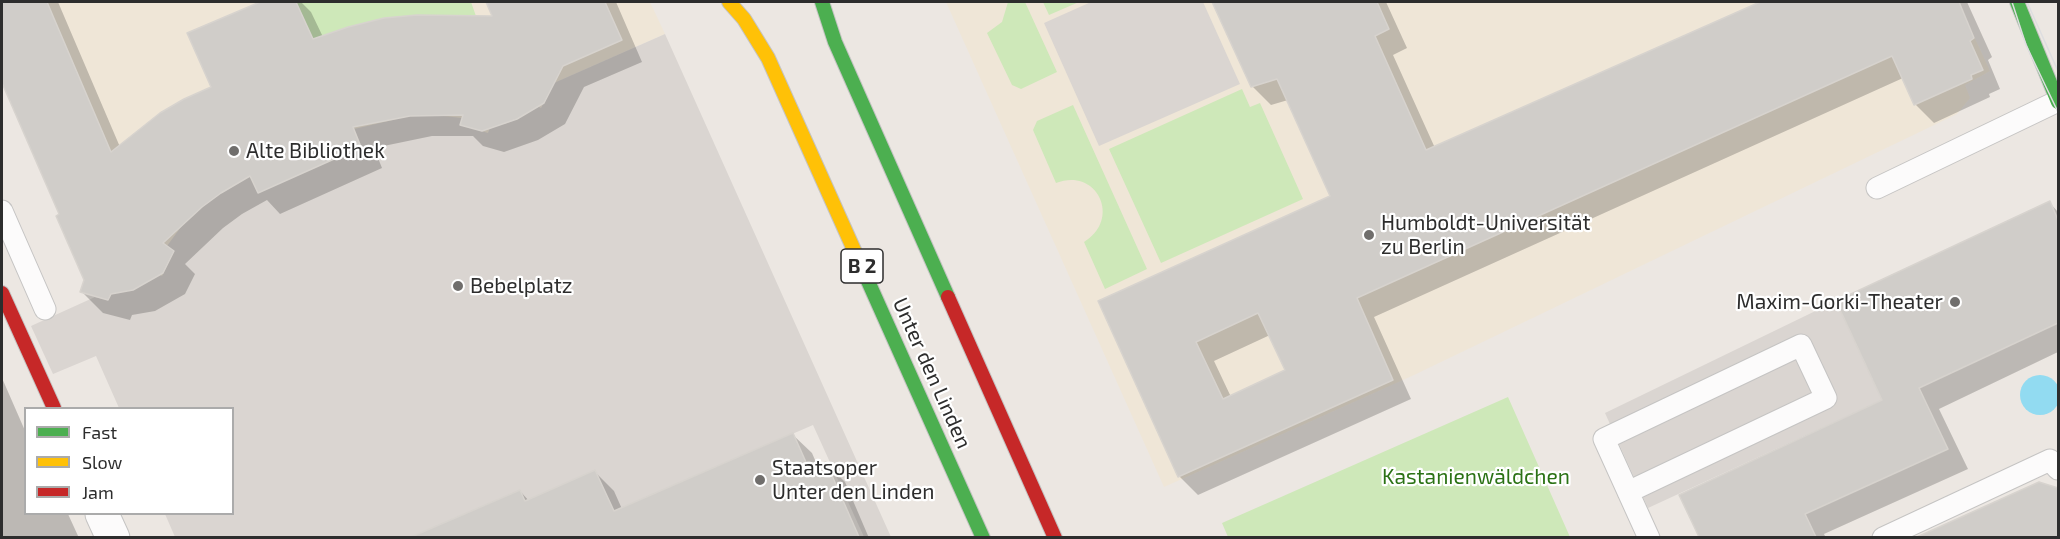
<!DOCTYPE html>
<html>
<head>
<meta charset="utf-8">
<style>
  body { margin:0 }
  #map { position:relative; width:2060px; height:539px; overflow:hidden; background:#ece7e2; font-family:"Exo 2",sans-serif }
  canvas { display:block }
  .frame { position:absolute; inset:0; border:3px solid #2d2d2d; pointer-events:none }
  .legend { position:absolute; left:24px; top:407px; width:210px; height:108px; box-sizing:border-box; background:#fff; border:2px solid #ababab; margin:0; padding:8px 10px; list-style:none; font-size:18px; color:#2d2d2d }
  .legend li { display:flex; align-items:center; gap:12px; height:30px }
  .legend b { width:30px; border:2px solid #ababab }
</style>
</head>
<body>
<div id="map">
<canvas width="2060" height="539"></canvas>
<div class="frame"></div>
<ul class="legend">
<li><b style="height:8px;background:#4caf50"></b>Fast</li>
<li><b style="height:8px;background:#ffc107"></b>Slow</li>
<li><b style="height:8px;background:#c62828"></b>Jam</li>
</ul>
</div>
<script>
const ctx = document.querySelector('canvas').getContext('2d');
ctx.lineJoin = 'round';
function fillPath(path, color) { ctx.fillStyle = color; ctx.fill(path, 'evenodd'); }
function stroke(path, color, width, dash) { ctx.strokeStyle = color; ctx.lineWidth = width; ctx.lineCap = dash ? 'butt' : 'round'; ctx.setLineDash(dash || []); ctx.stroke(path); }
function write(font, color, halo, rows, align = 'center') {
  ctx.font = font + ' "Exo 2",sans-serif'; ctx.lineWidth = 4.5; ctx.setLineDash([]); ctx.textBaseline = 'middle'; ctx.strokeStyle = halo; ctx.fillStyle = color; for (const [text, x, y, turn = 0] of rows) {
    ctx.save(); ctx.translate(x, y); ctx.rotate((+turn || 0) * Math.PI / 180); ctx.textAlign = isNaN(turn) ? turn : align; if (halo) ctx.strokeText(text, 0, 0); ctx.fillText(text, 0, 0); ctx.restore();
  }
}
fillPath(new Path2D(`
  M2,2h648l15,32 -111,49 -13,25 -37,16h-13l-3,9 -380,167 -28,-8 4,-12 -28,-64 3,-2 -57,-131z
  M946,2h1012l32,69 -25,14 5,13 -13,16 -543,261 -250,112z`), '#efe6d7');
fillPath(new Path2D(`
  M296,2h175l6,17c-62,-10 -106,0 -164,20z
  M1008,2h17l32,70 -36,17 -9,-4 -25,-52 15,-11z
  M1043,2h36l-30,13z
  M1242,89l8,18 10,-4 43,96 -142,64 -52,-114z
  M1073,105l74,164 -42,20 -21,-47c38,-23 13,-75 -28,-59l-23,-53 4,-9z
  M1508,397l62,140h-342l-6,-14z`), '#cee8b9');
fillPath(new Path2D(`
  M1091,2h112l37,82 -141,62 -55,-123z
  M665,34l226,503h-27l-51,-112 -199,86 -89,-10 -5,-11 -90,39 3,8h-258l-10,-23h67v-106h-113l-23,-52 -43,18 -22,-48 64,-29 13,3 4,-9 42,-19 8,4 12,-25 -7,-5 17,-23 18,-16 19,-14 29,-17 8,17 103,-46 -7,-18 56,-13 25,-1 27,3 -1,7 27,8 3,-9h13l13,-5 8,-5 8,-10 8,4 13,-25z
  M1836,301l46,99 -234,108 -43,-95z`), '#dad5d1');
fillPath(new Path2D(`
  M2020 395a20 20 0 1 1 40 0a20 20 0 1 1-40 0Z`), '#92dbf1');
fillPath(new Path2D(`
  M2,2h56l62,145 93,-59 -24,-54 75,-32h37l10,10 12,25 171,-20 -7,-15h129l26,60 -58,25 -19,37 -27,16 -34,12 -21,-6 -10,-10h-41l-58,12 8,20 -102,46 -13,-14 -25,14 -19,14 -38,36 10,10 -10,20 -30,17 -23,4 -2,5 -27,-7 -21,-21 4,-12 -25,-65 -59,-136z
  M1214,2h172l21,46 -14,7 42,93 328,-146h204l25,55 -4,3 12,29 -11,5 1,3 -56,26 -19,-19 -12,-26 -529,239 37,82 -213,96 -19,-19 -79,-174 232,-105 -44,-97 -17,5 -19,-19zM1270,335l17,36 -56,26 -17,-36z
  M2049,202l9,10v140l-119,57 29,60 -144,65 2,4h-125l-20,-43 203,-95z
  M2,378l24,55v81h42l11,24h-77z
  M793,435l19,18 6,14 8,-4 19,19 24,56h-434l-3,-8 88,-39 9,10 66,-29 19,19 8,18z
  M2039,483l19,8v47h-137z`), '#0003');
const building = new Path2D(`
  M2,2h45l64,150 49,-39 24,-14 27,-12 -24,-54 73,-31h36l17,37 35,-12 36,-9 33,-3 75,1 -6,-14h119l17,38 -59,26 -19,37 -27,16 -35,12 -22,-6 3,-10 -53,1 -57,11 8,20 -103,46 -8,-17 -29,17 -19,14 -39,36 11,8 -11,22 -30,17 -22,4 -3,6 -28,-8 4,-12 -28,-64 3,-2 -57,-131z
  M1212,2h165l12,27 -14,7 51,114 334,-148h199l15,36 -4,3 13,29 -12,5 1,4 -58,26 -22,-49 -535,242 36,82 -215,97 -80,-176 232,-105 -53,-117 -26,8zM1258,313l27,57 -62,29 -27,-57z
  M2050,201l8,19v103l-139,65 29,61 -143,65 11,23h-117l-20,-42 203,-95 -46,-99z
  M793,433l16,36 17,-7 33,75h-448l109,-47 5,11 70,-31 19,41z
  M2039,482l19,6v49h-141z`);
fillPath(building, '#d0cdc9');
stroke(building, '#d7d3ce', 1.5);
const lane = new Path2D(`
  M1877,188l181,-87
  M2,211l43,98
  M1628,492l198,-94 -25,-53 -197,94 45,99
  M1883,538l167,-78 8,9`);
const street = new Path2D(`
  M102,514l11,24`);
const fast = new Path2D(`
  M822,2l13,40 113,255
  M2017,2l41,100
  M859,261l124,277`);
const slow = new Path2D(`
  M729,2l15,17 24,39 91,203`);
const jam = new Path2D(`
  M2,293l52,115
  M948,297l107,241`);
stroke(lane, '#c5c4c3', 23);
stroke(street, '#c5c4c3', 35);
stroke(fast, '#c5c4c3', 16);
stroke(slow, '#c5c4c3', 16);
stroke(jam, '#c5c4c3', 16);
stroke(lane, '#fcfbfb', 21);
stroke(street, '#fcfbfb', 33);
stroke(fast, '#4caf50', 14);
stroke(slow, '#ffc107', 14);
stroke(jam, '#c62828', 14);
stroke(new Path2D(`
  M2012,2l14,43 32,67
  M2027,2l31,69`), '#dedee0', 1.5);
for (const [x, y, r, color] of [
  [234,151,6,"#706e6c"],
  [1369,235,6,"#706e6c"],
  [458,286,6,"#706e6c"],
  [1955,302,6,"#706e6c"],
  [760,480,6,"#706e6c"]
]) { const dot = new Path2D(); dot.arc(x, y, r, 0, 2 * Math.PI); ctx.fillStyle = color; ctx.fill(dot); stroke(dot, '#fff', 2); }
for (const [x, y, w] of [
  [862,266,42]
]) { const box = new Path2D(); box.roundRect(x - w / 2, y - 17, w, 34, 4.5); ctx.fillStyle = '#fff'; ctx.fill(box); stroke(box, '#2d2d2d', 1.5); }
write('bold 20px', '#2d2d2d', null, [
  ["B 2",862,266]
]);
write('21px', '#2d2d2d', '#fff', [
  ["Alte Bibliothek",246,151],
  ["Humboldt-Universität",1381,223],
  ["zu Berlin",1381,247],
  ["Bebelplatz",470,286],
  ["Maxim-Gorki-Theater",1943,302,"right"],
  ["Staatsoper",772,468],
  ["Unter den Linden",772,492]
], 'left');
write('21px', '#2d2d2d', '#fff', [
  ["Unter den Linden",932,373,66]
]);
write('21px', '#2b7215', '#fff', [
  ["Kastanienwäldchen",1476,477]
]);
</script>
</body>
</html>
